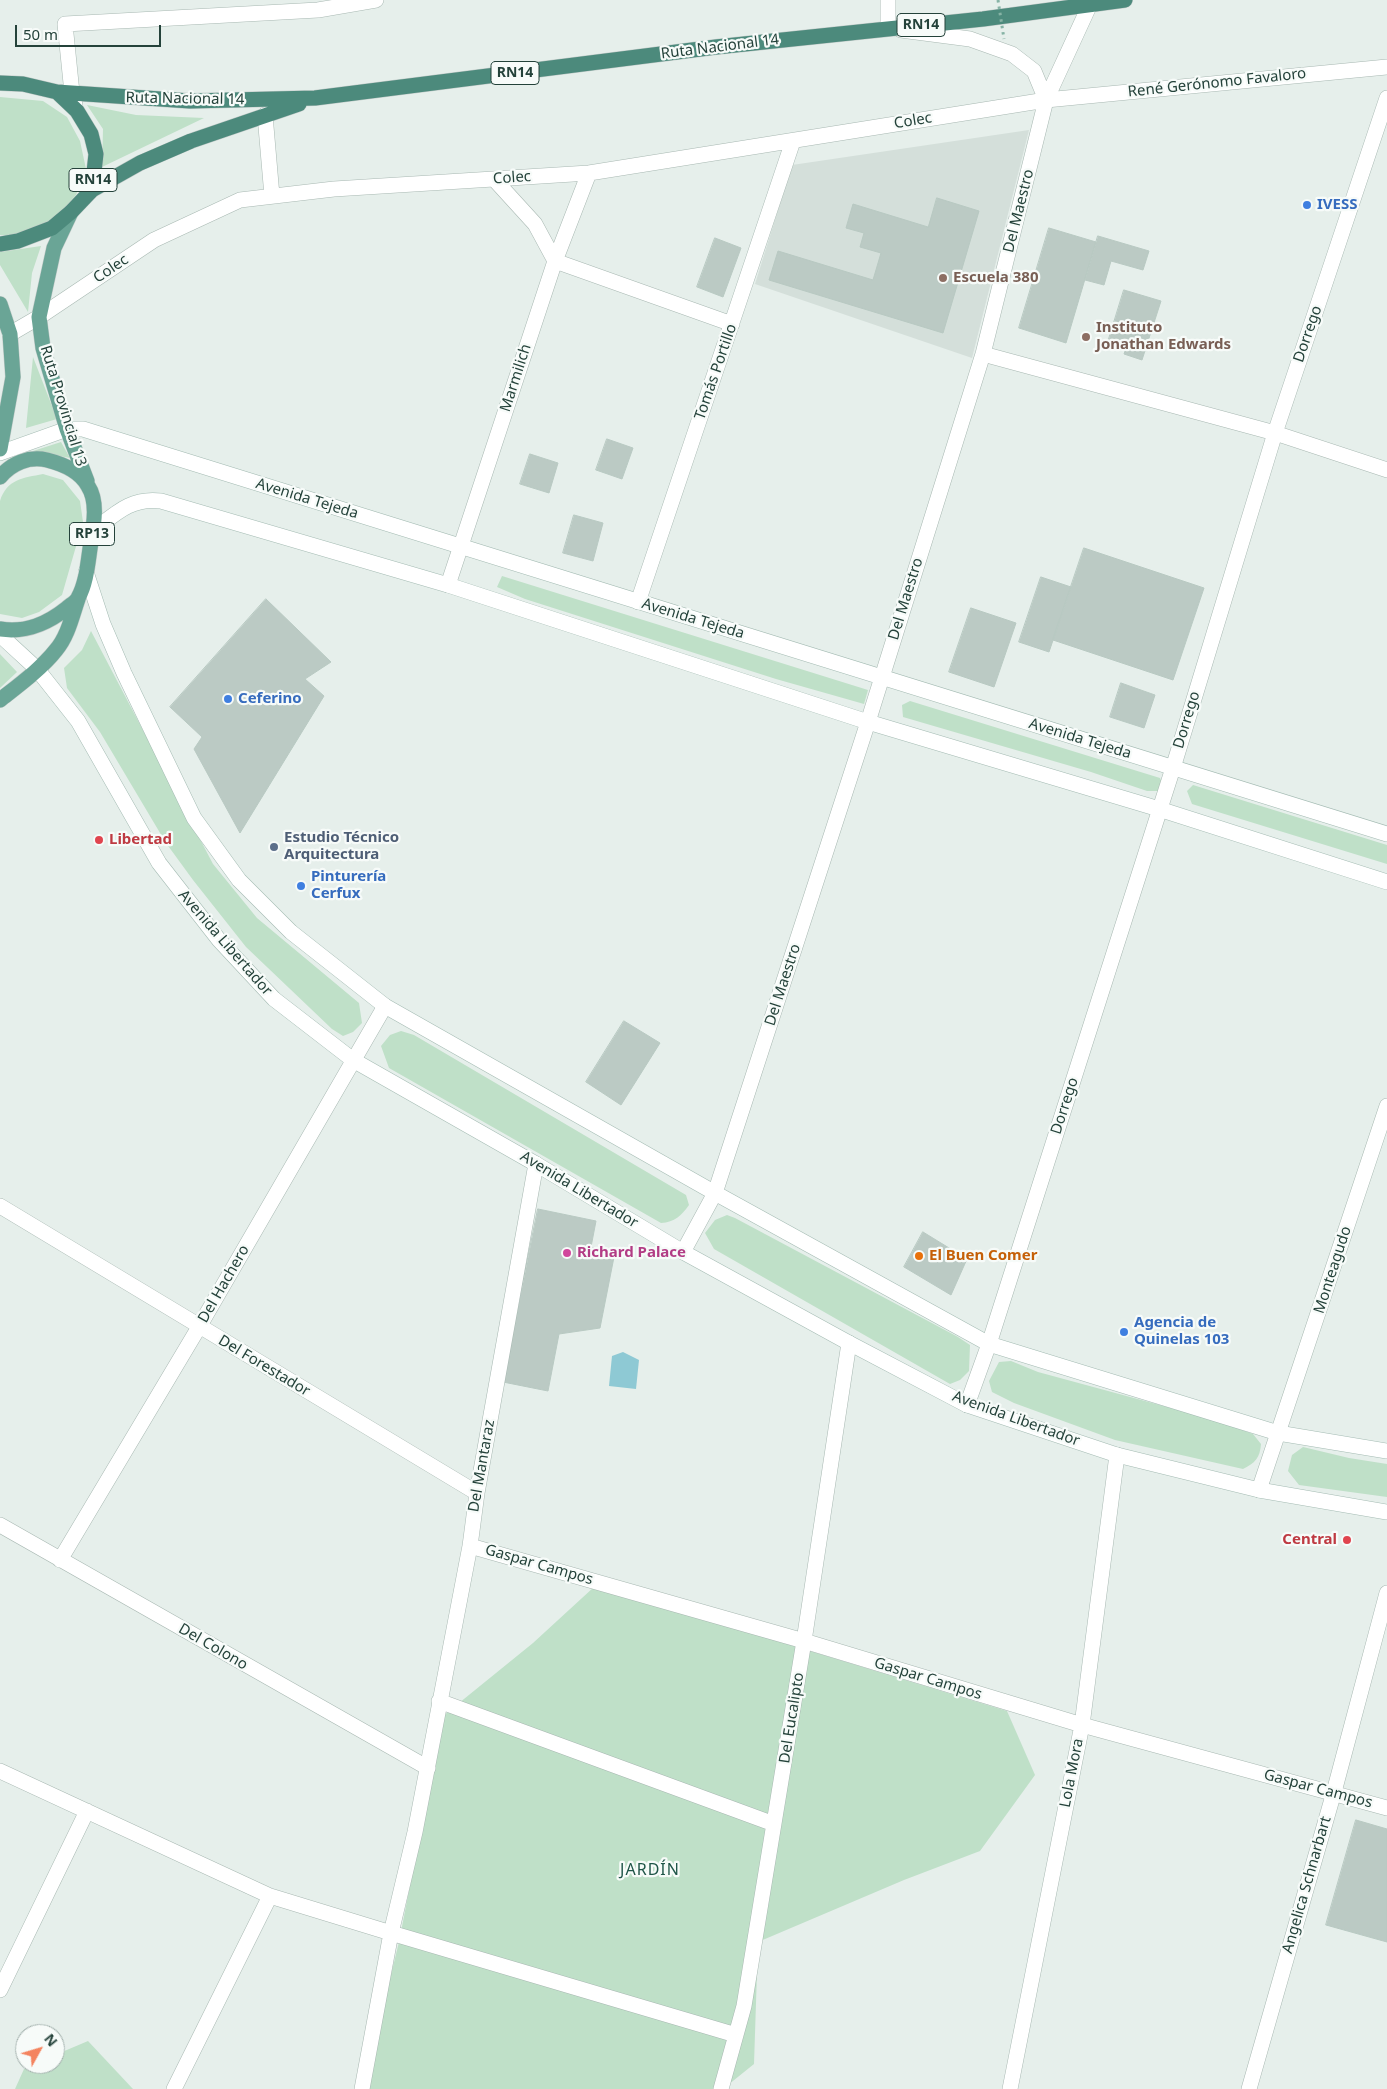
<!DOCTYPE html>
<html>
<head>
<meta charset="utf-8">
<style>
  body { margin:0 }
  #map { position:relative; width:1387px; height:2089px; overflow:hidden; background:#e6efeb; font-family:"Noto Sans",sans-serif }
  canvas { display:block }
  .north { position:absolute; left:15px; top:2024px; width:50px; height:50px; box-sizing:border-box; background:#f7fbf9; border:1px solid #a3b1ad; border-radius:50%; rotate:51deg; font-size:14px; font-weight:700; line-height:20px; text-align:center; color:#24423a }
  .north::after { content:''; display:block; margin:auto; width:18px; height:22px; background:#f4845f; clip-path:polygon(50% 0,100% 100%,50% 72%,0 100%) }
  .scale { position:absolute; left:15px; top:25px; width:146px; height:22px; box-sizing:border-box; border:2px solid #24423a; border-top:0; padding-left:6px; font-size:15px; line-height:18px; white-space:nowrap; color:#24423a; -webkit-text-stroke:4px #f7fbf9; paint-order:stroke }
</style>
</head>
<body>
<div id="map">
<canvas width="1387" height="2089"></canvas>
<div class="north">N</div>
<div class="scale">50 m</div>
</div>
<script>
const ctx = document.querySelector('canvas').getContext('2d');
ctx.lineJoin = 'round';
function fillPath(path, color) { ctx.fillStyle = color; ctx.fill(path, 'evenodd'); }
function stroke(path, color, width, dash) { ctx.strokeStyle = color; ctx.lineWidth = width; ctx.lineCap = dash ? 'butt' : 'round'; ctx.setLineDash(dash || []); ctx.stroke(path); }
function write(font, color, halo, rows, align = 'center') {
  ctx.font = font + ' "Noto Sans",sans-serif'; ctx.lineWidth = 4.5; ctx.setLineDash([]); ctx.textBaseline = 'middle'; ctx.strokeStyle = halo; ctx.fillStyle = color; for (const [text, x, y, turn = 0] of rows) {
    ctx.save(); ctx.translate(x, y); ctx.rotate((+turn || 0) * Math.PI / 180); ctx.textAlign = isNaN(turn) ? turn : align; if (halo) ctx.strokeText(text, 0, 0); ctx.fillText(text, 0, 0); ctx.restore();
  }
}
fillPath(new Path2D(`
  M1029,130l-57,228 -217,-74 37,-119z`), '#d4dfda');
fillPath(new Path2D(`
  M0,97l43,4 24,16 13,24 6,28 -10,26 -22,25 -38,15h-16z
  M87,105l49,10 68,3 -102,49 1,-38z
  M41,246l-9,27 -4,39 -28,-47v-13z
  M33,357l24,62 -31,9z
  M61,442l9,16 -37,-7z
  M43,474l20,6 17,21 3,21 -21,73 -23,17 -17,6 -22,-4v-113c7,-22 23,-23 43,-27z
  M502,576l366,114 -4,14 -88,-25 -251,-80 -28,-12z
  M91,631l122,233 44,54 102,85 3,20 -9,9 -10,4 -11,-7 -86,-82 -53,-67 -27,-37 -66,-111 -33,-44 -3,-20 18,-18z
  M0,654l17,18 -17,16z
  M910,701l250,77 3,7 -4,6h-12l-56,-19 -188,-55 -1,-12z
  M1193,785l194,60v19l-195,-60 -5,-13z
  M401,1031l13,4 272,160 3,10c-8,11 -14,17 -28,18l-272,-155 -8,-22 9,-11z
  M727,1215l8,3 223,119 12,8 -1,26 -9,9 -10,4 -236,-135 -9,-16 10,-13z
  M1011,1361l27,11 177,48 38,14 8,10c-1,14 -6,19 -18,25l-128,-29 -101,-37 -22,-11 -3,-11 10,-19z
  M1303,1447l46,11 38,6v33l-88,-12 -11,-14 4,-16z
  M594,1587l78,22 335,102 28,64 -55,76 -76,29 -146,62 -4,122 -31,25h-360l36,-147 44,-226 90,-73z
  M88,2041l45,48h-118l9,-20 11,-5h20v-9z`), '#bfe0c8');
fillPath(new Path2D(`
  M623,1352l16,8 -3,29 -27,-3 3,-30z`), '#8ec9d4');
const building = new Path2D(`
  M937,198l42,13 -36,122 -174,-53 9,-29 95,29 8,-27 -21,-6 4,-14 -18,-5 7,-24 75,23z
  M1049,228l47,14 -30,101 -47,-15z
  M1098,236l51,15 -6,19 -32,-9 -7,24 -19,-5z
  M715,238l26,10 -18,49 -26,-10z
  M1124,290l37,11 -19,59 -18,-6 2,-6 -18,-6z
  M607,439l26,9 -11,31 -26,-9z
  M530,454l28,9 -9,30 -29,-9z
  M574,515l29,8 -10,38 -30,-8z
  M1084,548l120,40 -31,92 -120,-40z
  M1041,577l30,10 -22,65 -30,-10z
  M266,599l65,63 -26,17 19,17 -84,137 -46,-84 8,-12 -32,-30z
  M971,608l45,15 -22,64 -45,-15z
  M1121,683l34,12 -11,33 -34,-11z
  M624,1021l36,22 -39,62 -35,-23z
  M538,1209l58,12 -5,26 24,5 -15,76 -41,6 -11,57 -45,-9z
  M923,1232l44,27 -16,36 -47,-28z
  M1356,1820l31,9v113l-61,-17z`);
fillPath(building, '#bbcac4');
stroke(building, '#b8c9c2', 1);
const minor = new Path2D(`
  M888,0v28
  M901,30l69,9 42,15 22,17 12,29
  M75,105l-3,-12 -7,-69 253,-14 58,-10
  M265,115l7,81
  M494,179l41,45 20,37 177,63
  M10,334l29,-17 115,-77 86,-40 94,-11 255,-16 457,-73 341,-33
  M983,354l292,79 112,37
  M448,585l107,-324 34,-88
  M638,602l155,-461
  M0,1206l477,287
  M683,1252l32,-59 153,-471 115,-368 63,-254 46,-100
  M967,1405l22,-61 184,-576 102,-335 112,-335
  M1259,1490l128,-384
  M0,1525l428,243
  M470,1546l334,95 278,84 305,83
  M60,1560l139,-233 186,-321
  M439,1701l335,123
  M0,1771l270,125 121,37 24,-101 55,-286 7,-53 59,-329
  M0,1990l87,-179
  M174,2089l96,-193
  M362,2089l29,-156 345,102
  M721,2089l23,-83 60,-365 45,-298
  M1010,2089l72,-364 35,-270
  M1249,2089l85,-297 53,-199`);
const secondary = new Path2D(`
  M0,453l67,-24h16l1304,405
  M93,531c22,-17 38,-34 68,-30l287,84 420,137 291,87 228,73
  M86,572l17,52 21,49 70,145 45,62 52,52 94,74 330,187 274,151 289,89 109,18
  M0,635l37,34 41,52 81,142 60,77 55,59 79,61 183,104 147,88 166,91 118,62 150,50 142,35 128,22`);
const primary = new Path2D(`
  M71,212l-17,36 -15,69 4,31 24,81 20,52
  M0,304l10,30 3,43 -13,72
  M0,477c12,-14 29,-21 47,-17 16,4 33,11 41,26 10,15 6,38 3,56 -3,18 -4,40 -13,56 -2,4 -8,7 -11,10 -20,16 -41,25 -67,21
  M0,700c19,-15 41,-31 56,-50 12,-14 16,-34 22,-51`);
const trunk = new Path2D(`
  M0,83l23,1 34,8 20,19 14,23 5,20 -4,36 -21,22 -19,16 -34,13 -18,3
  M57,92l133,9 125,-3 401,-51 267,-28 142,-19
  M92,190l48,-27 51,-22 108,-37`);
stroke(minor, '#a8b8b2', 16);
stroke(secondary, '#a4bbb3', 16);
stroke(primary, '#c2cac8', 16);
stroke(trunk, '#c2cac8', 16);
stroke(minor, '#fff', 15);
stroke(secondary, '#fff', 15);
stroke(primary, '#6aa596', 15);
stroke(trunk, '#4c8a7c', 15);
stroke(new Path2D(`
  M998,0l6,39`), '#86b3a5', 3, [2.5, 4]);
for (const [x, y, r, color] of [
  [1307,205,5,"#3f7fe0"],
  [943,278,5,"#8d6e63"],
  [1086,337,5,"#8d6e63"],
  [228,699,5,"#3f7fe0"],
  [99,840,5,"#e0444e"],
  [274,847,5,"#5c6f8a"],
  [301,886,5,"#3f7fe0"],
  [567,1253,5,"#d1479c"],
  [919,1256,5,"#e8710a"],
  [1124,1332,5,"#3f7fe0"],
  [1347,1540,5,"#e0444e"]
]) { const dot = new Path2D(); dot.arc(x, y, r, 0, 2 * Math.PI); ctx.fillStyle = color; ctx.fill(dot); stroke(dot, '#f7fbf9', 2); }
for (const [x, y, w] of [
  [921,25,48],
  [515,73,48],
  [93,180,48],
  [92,534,45]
]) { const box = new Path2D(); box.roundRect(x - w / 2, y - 11.5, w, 23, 4); ctx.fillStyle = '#f7fbf9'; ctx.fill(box); stroke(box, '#24423a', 1); }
write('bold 14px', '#24423a', null, [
  ["RN14",921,25],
  ["RN14",515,73],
  ["RN14",93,180],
  ["RP13",92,534]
]);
write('15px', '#24423a', '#f7fbf9', [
  ["Ruta Nacional 14",720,47,-7],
  ["René Gerónomo Favaloro",1217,83,-6],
  ["Ruta Nacional 14",185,99,1],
  ["Colec",913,121,-9],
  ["Colec",512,178,-4],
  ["Del Maestro",1019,211,-76],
  ["Colec",111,269,-34],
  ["Dorrego",1308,334,-71],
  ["Tomás Portillo",716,372,-71],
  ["Marmilich",516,378,-72],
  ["Ruta Provincial 13",63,406,73],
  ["Avenida Tejeda",307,499,17],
  ["Del Maestro",906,599,-73],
  ["Avenida Tejeda",693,619,17],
  ["Dorrego",1187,720,-73],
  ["Avenida Tejeda",1080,739,17],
  ["Avenida Libertador",225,943,49],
  ["Del Maestro",783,985,-72],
  ["Dorrego",1065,1106,-72],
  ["Avenida Libertador",579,1190,31],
  ["Monteagudo",1333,1270,-72],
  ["Del Hachero",224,1284,-60],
  ["Del Forestador",264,1366,31],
  ["Avenida Libertador",1016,1419,20],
  ["Del Mantaraz",482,1466,-80],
  ["Gaspar Campos",539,1565,16],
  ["Del Colono",213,1647,30],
  ["Gaspar Campos",928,1679,17],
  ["Del Eucalipto",792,1718,-81],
  ["Lola Mora",1072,1773,-79],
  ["Gaspar Campos",1318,1789,15],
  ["Angelica Schnarbart",1307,1885,-74]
]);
write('bold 15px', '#366cbe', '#f7fbf9', [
  ["IVESS",1317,205],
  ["Ceferino",238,699],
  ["Pinturería",311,877],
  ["Cerfux",311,894],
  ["Agencia de",1134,1323],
  ["Quinelas 103",1134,1340]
], 'left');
write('bold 15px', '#785e54', '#f7fbf9', [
  ["Escuela 380",953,278],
  ["Instituto",1096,328],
  ["Jonathan Edwards",1096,345]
], 'left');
write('bold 15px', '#4e5e75', '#f7fbf9', [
  ["Estudio Técnico",284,838],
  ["Arquitectura",284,855]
], 'left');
write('bold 15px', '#be3a42', '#f7fbf9', [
  ["Libertad",109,840],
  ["Central",1337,1540,"right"]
], 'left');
write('bold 15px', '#b23c85', '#f7fbf9', [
  ["Richard Palace",577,1253]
], 'left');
write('bold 15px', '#c56008', '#f7fbf9', [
  ["El Buen Comer",929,1256]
], 'left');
ctx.letterSpacing = '1px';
write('16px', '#1f5548', '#f7fbf9', [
  ["JARDÍN",650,1870]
]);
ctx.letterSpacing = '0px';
</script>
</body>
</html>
